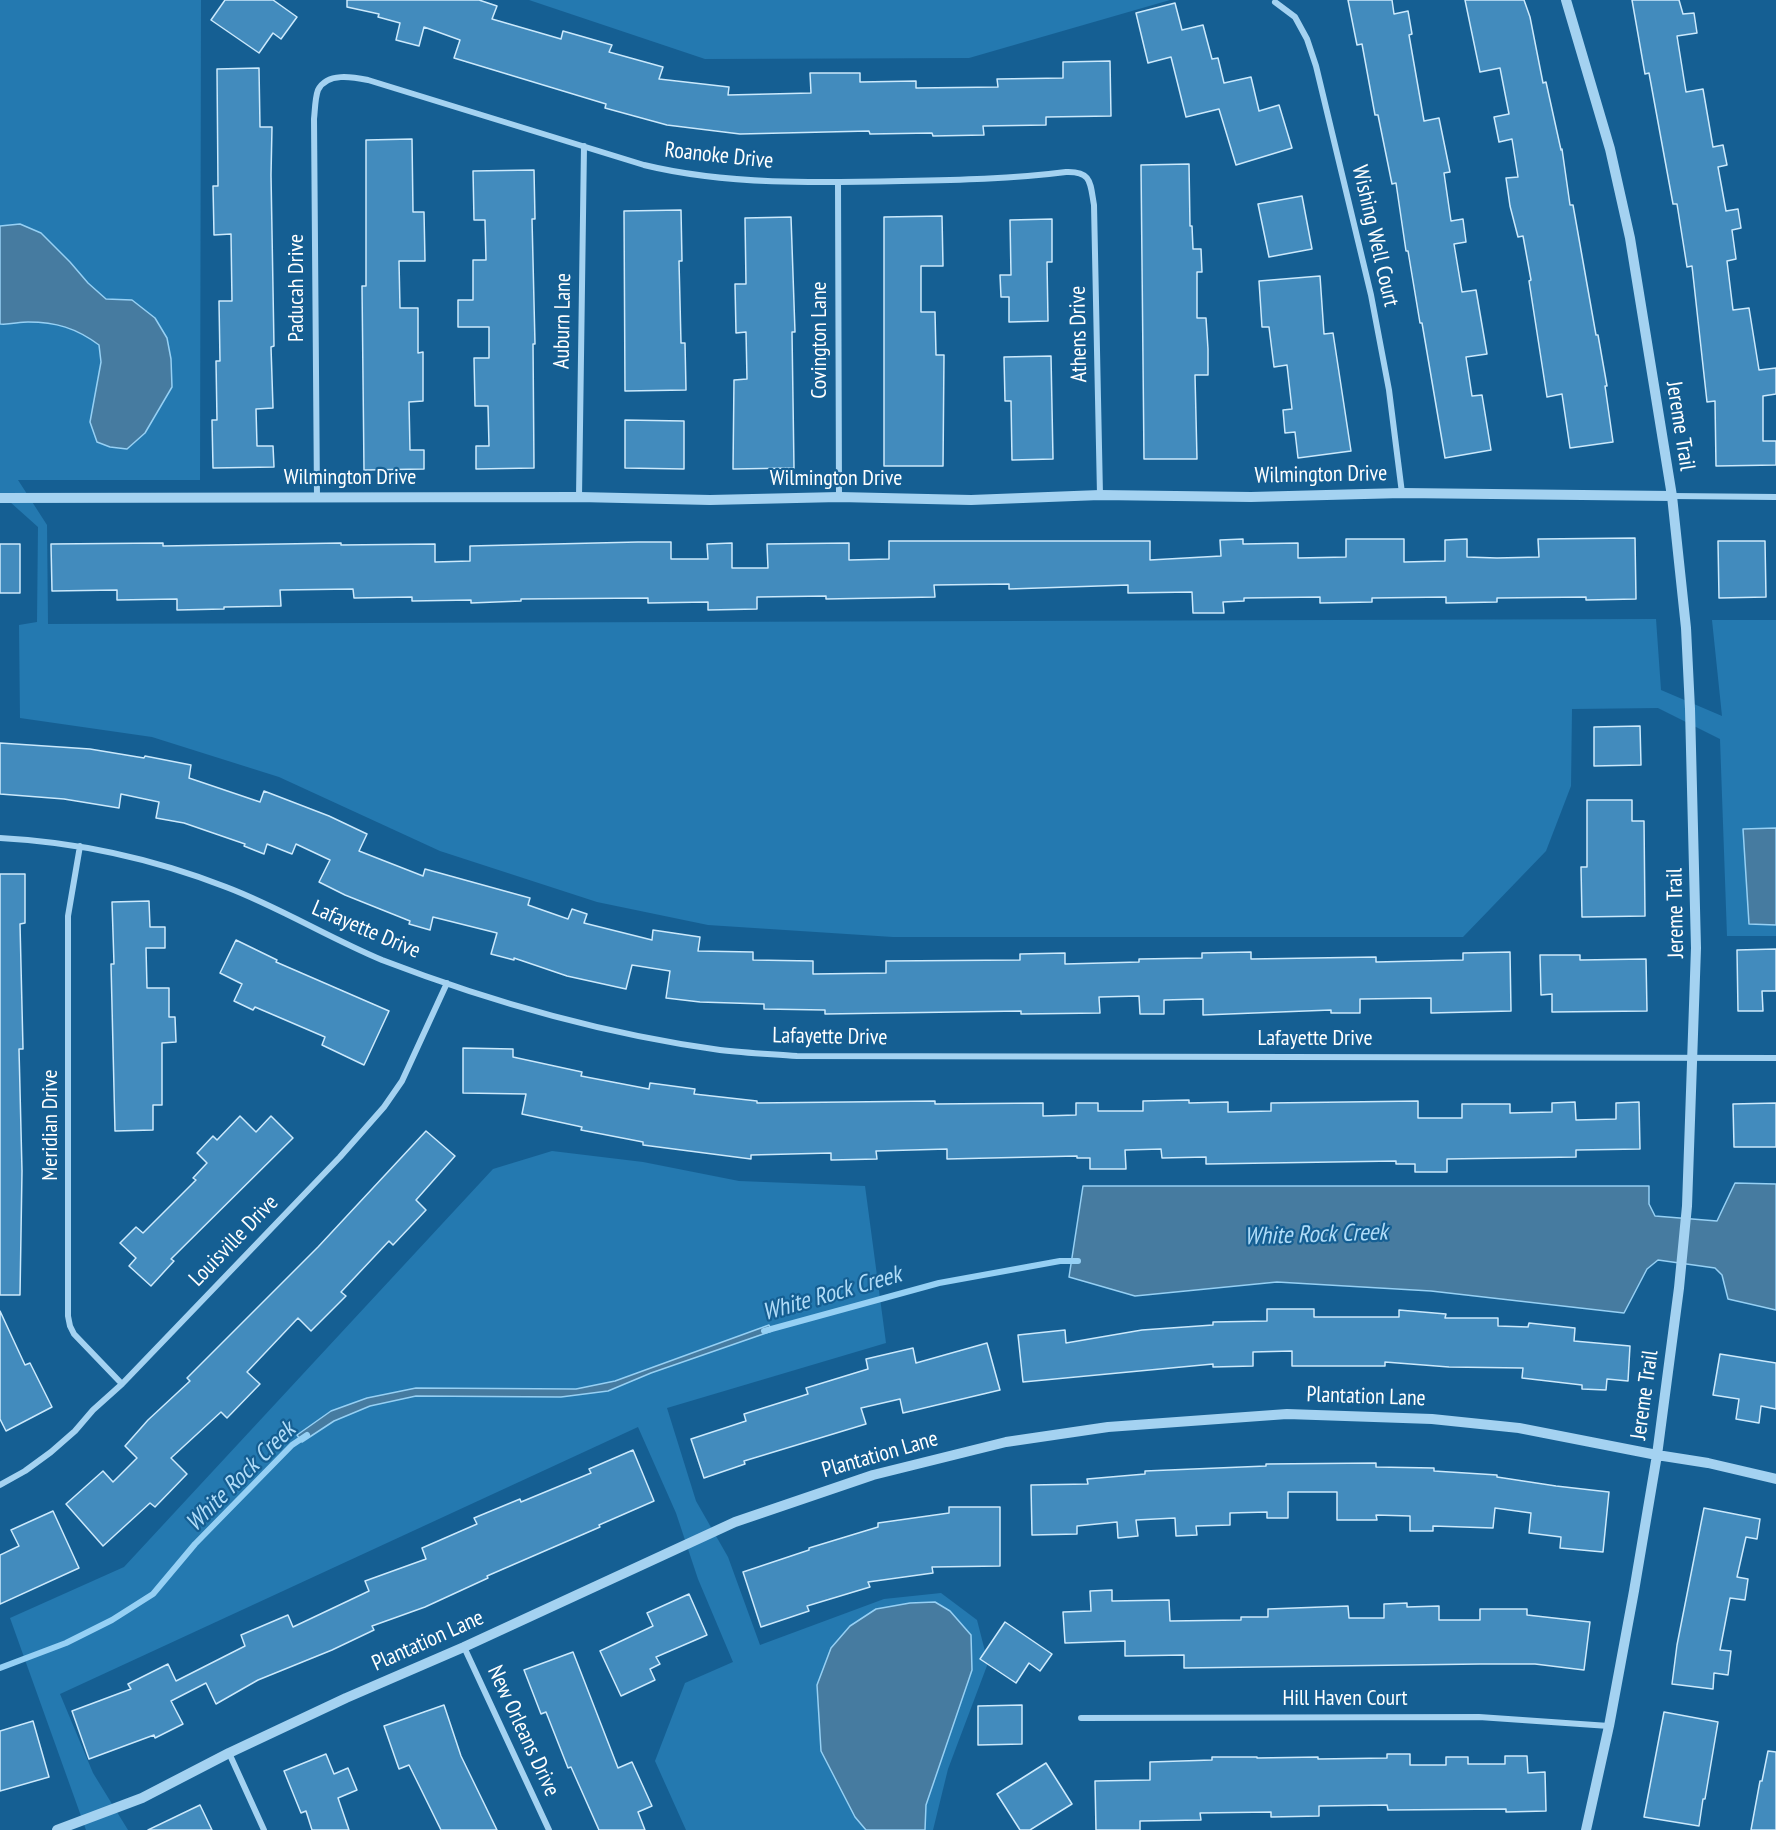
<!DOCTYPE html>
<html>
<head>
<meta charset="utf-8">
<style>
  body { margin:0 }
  canvas { display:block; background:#155f93 }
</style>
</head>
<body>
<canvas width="1776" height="1830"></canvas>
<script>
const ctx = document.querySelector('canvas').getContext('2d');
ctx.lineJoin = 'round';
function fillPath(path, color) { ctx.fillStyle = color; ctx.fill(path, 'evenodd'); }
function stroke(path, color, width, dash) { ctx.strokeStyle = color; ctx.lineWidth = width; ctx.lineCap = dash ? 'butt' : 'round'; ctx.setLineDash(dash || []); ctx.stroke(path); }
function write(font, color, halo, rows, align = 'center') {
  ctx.font = font + ' "PT Sans Narrow",sans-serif'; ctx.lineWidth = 4.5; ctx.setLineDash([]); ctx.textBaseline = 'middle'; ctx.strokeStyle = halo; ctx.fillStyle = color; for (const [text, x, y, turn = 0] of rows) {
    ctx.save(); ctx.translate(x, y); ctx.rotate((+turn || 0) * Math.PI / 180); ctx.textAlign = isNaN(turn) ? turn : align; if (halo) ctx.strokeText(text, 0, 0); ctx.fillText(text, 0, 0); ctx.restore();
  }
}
fillPath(new Path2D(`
  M0,0h201l-1,480h-182l29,45 1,99 1608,-5 5,71 61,26 -10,-96h64v316h-49l-7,-197 -62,-31 -86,1 -1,77 -25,65 -83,86h-570l-185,-12 -111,-23 -157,-51 -161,-74 -127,-40 -132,-19 -1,-93 18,-3 1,-95 -38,-34z
  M529,0h641l-201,58 -264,1z
  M552,1151l91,11 96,19 126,5 21,157 -219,65 29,93 32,56 32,88 124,-46 57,-6 36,27 11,43 -40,106 -15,61h-247l-31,-69 30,-78 48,-21 -35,-83 -22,-66 -38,-86 -578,267 33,79 35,57h-42l-76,-212 114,-51 369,-398z`), '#2479b0');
const water = new Path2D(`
  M20,224l21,9 29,29 18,21 18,16 26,1 23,18 12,20 4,21 1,28 -27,46 -18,16 -17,-2 -13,-5 -7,-20 11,-60 -2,-17c-23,-17 -43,-23 -71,-23 -9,0 -19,3 -28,2v-98z
  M1776,828v97l-27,-1 -6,-95z
  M1735,1183l41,1v126l-48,-11 -6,-24 -7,-7 -57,-8 -11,9 -23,44 -193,-22 -154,-9 -142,14 -66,-19 14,-91h566v18l6,12 62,5z
  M769,1325l3,6 -121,42 -43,18 -47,6 -145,-1 -46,10 -36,15 -32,21 -5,-7 34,-24 36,-13 49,-10 160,1 39,-8z
  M935,1602l15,9 21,24 1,35 -46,135 -1,25h-59l-11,-13 -34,-66 -4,-66 14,-37 19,-22 26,-17 34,-6z`);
fillPath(water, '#467ba0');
stroke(water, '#96d0f4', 1.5);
stroke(new Path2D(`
  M764,1331l175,-48 121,-22h18
  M0,1668l66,-25 46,-23 41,-26 42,-50 97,-99 15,-10`), '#96d0f4', 6);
const building = new Path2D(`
  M225,0h48l24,17 -16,22 -8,-6 -14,20 -48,-33z
  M347,0h132l18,6 -5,13 69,20 2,-8 49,14 -3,7 54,15 -4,12 70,8 -1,8 83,-2 -1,-20h50v9l56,-1v7l82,-1 -1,-8 66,-1v-16l47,-1 1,55 -65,1v8l-63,1 1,9 -51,1 -1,-3 -62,1 -1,-3 -129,3 -73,-9 -62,-17 1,-4 -152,-46 6,-18 -36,-13 -5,19 -23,-6 4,-17 -22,-6 1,-3 -32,-7z
  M1348,0h44l2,14 14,-3 4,23 -3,1 15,86 15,-3 11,54 -6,1 7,48 12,-2 3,23 -12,2 8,48 14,-2 11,64 -21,3 6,39 10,-1 9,55 -46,8 -23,-135h-2l-12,-72h-2l-10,-68 -4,1 -14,-69h-3l-13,-71 -5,1z
  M1465,0h59l6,17 13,66 3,-1 15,68 1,-1 8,56h3l23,130h2l9,51h-2l8,56 -43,6 -8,-54 -15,3 -18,-116 2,-1 -8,-44 -5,1 -8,-31 -4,-28 12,-1 -6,-38 -13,3 -5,-25 15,-3 -9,-46 -20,4z
  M1632,0h47l4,14 11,-1 3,20 -20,3 9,56 17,-3 10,58 10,-2 4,20 -9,2 8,44 12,-2 3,19 -9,2 4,29 -9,2 6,49 16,-2 10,62 17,-2v26l-13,2v45h13v24l-60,1 -1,-65 -8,1 -15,-136 -5,1 -10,-63h-4l-24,-131 -4,1z
  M1175,3l7,27 21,-5 9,34 6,-1 6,25 27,-6 8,34 20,-6 13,43 -56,17 -17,-56 -33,8 -15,-60 -23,6 -12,-50z
  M259,68l1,59h12l-1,48 3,171 -3,1 2,61 -17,1 1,37h16l1,21 -61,1 -1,-48h5l-1,-59h4l-1,-60h13l-1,-67 -17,1 -1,-49h5l-1,-117z
  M412,139l1,73h11l1,49h-26l1,47h18v45l5,-1v49l-14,1 1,48h14v19l-60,1 -2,-184h4v-146z
  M1189,164l1,62h2l1,23h8l1,23h-5v46h9l2,31v26h-13l2,84h-53l-3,-294z
  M534,170l1,49h-3l3,125h-2l1,124 -58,1v-23h13l-1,-40h-13l-1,-48h15v-31h-31v-27h15v-40h13l-1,-40h-11l-1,-49z
  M1302,196l10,53 -43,8 -11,-53z
  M681,210l1,51h-3l2,82h4l1,47 -61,1 -1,-180z
  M942,216l1,50h-22v46h14l1,43h8l-1,111h-59v-249z
  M791,217l4,115h-3l2,136 -61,1 1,-89 13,-1 -1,-47 -10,1 -1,-49h11l-1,-66z
  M1052,219v43h-5l1,59 -39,1v-25h-8l-1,-22h11l-1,-55z
  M1320,276l4,58 9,-1 18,118 -53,7 -3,-26 -10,1 -2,-23 9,-1 -5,-44 -13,2 -5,-40h-7l-3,-46z
  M1051,356l2,103 -41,1 -1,-59h-6l-1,-44z
  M625,420l59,1v48l-59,-1z
  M1635,538l1,61 -50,1v-3l-89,1v4l-51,1v-6l-74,1v4l-52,1v-6l-76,1v3l-21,1 1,11h-31l-1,-21 -64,1v-8l-119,4v-5l-75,1 1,12 -109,2v-3l-69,1v12l-49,1v-8l-60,1v-5l-127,1v2l-50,2v-3l-59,1v-4l-58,1 -1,-9 -73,1 1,16 -57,1v2l-47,1v-11l-60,1v-10l-65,1 -1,-47 112,-1v3l178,-3v2l94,-1v18l35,-1v-15l168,-4h33v17h37l-1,-15 25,-1v25h36l-1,-24 82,-1v17l40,-1v-18h261v19l71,-4 -1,-16 23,-1v5l55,-1v15l48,-1v-18h58v23l41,-1v-21l22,-1v18l30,1 42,-1 -1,-18z
  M1718,541h47l1,56 -47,1z
  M0,544h20v49h-20z
  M1640,726l1,39 -47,1v-39z
  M0,743l90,6 54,9 1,-2 46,9 -2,13 71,24 4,-11 65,25 38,18 -8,17 64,25 2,-7 105,29 -2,7 40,14 4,-10 15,5 -3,9 68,17 1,-10 47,7 -2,14 55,1v8l60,1v13l73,-1v-12l134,-1v-6l45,-1v11l74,-2v-3l63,-1v-5l49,-1v7l125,-2v5l87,-2v-7l47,-1 1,59 -80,2v-15l-71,1v14h-29v-3l-128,5v-16l-39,1v14h-24l-1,-18 -40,1 1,16 -79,1v-3l-196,3v-4l-61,-1v-5l-64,-2 -34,-4 4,-27 -38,-6 -6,24 -59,-13 -53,-18v2l-23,-6 6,-21 -64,-16 -3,13 -21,-6 1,-3 -65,-26 -26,-13 11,-22 -34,-16 -4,10 -25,-10 -3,10 -20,-8 1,-2 -61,-21 -28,-5 3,-16 -38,-8 -2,14 -55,-9 -64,-5z
  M1587,800h45v21h12l1,95 -63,1 -1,-50h6z
  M0,874h25v49l-5,1 3,125h-4l3,122 -2,124h-20z
  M149,901l1,26h15v21h-19l1,40h22v29h6l1,25 -14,1v62h-9v25l-38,1 -4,-167h3l-2,-62z
  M236,940l41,20 -1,2 113,49 -25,54 -42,-20 3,-8 -70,-30 -2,3 -19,-9 8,-17 -22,-11z
  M1776,949v42h-14l1,20h-25l-1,-61z
  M1540,955h40v5l66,-1 1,52 -95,1v-18l-11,1z
  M463,1048l50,1v8l69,15 -1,4 68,13 1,-6 45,6 -1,5 63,7v2l178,-2v3l108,-1v13l33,-1v-12h22v8h45v-10l46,-1v3l39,-1v10l43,-1v-8l147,-2v17h44v-14h48v9l42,-1v-9l23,-1 1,18 40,-1v-16l23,-1 1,47 -64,1v7l-129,2v13h-32v-8h-19v-3l-190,3v-7l-44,1 -1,-9 -36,1 1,19h-36v-11h-13v-2l-130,3v-10l-71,2 1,8 -46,1v-7l-80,2v4l-108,-14v-3l-62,-12 1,-3 -60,-13 4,-20 -63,-1z
  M1776,1103v44h-42l-1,-43z
  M240,1116l16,16 15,-16 22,22 -122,121 3,2 -23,25 -22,-20 7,-8 -16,-15 16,-16 7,6 53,-53 -3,-2 14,-15 -10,-10 16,-17 4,4z
  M426,1131l29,25 -39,44 10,10 -33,35 -4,-4 -48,51 5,4 -35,35 -13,-13 -51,54 13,12 -33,34 -6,-6 -50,46 16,16 -32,33 -5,-4 -47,43 -37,-42 37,-33 10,11 24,-24 -12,-12 23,-26 42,-39 -3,-3 131,-131z
  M1267,1309h47v8h85v-7l47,4 -1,4h53v8l30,1 1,-4 46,5 -1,13 56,5 -2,35 -21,-2 -1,11 -24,-1v-4l-60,-7 1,-10 -74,-1 -64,-5v4h-93v-15l-39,1v14l-40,1v-3l-190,18 -5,-47 47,-5 1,13 76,-13 71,-5v-3l54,-1z
  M0,1311l25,54 5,-2 22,44 -46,24 -6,-12z
  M987,1343l13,47 -97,23 -3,-14 -39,9 5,16 -122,37 1,3 -41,14 -13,-39 55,-18 -2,-7 64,-20 -2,-6 62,-19 -2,-10 47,-11 3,15z
  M1720,1354l56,9v46l-15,-3 -2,17 -23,-4 3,-20 -26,-4z
  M633,1450l21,51 -55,24 1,2 -113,49 1,2 -63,29 -53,19 2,4 -42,20 -74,30 -42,24 -10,-21 -35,18 12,23 -28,14 -1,-3 -65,24 -17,-48 59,-22 -3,-5 40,-20 8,17 69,-35 -4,-11 47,-20 5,12 76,-36 -4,-10 61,-22 -4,-11 55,-24 -3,-6 46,-19 1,3 70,-29 -2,-4z
  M1376,1463v4l58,1v3l63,4v2l59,9 53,6 -6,60 -43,-4 1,-11 -32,-4 2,-20 -36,-5 -2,20 -60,-2v5h-23v-15l-34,-1 1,5h-40v-28h-49v26h-21v-6l-37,1v12l-34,1 1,9 -21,1 -1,-18 -39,2 2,16 -20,2 -1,-16 -40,4v8l-45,1 -1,-50 57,-1 -1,-5 58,-5v-3l121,-5v-2z
  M949,1507h51v59l-68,1 1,6 -65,9 2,5 -63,19 2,5 -48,16 -18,-55 66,-22v-2l69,-21v-4l71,-10z
  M1704,1508l56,11 -3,20 -11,-2 -9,40 11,2 -3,21 -15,-2 -10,52 11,1 -3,24 -14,-2 -1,16 -41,-5 5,-39z
  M53,1511l26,57 -79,36v-49l19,-9 -8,-16z
  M1112,1590v11l57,-1 1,21 71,-1v-3h27v-8l80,-3 1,12h35v-14l23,-1v4l32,-1v14h41v-11h47v6l63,7 -6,48 -49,-6h-55l-296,4v-13l-59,1v-15l-60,2 -2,-31 28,-1 -1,-20z
  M689,1594l18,41 -51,22 4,7 -10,5 5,11 -34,16 -21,-45 53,-25 -6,-13z
  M1005,1622l47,32 -12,17 -11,-8 -13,20 -36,-24z
  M573,1652l45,116 14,-6 20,44 -14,6 7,18h-46l-28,-63 -3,1 -22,-56 -5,2 -17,-44z
  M444,1705l17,51 36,74h-56l-32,-65 -10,4 -15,-43z
  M1022,1705v39l-44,1v-39z
  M1664,1712l54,10 -13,77h-2l-4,27 -55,-9z
  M33,1721l16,56 -49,14v-60z
  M1768,1751l8,1v78h-25l9,-49h2z
  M326,1754l8,20 14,-6 9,22 -19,8 11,32h-37l-6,-19 -5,2 -17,-42z
  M1387,1754h23v11h36v-8h22v7h37v-8h22l1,17 17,-1 1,39 -40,1v-3l-118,1 -1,-5 -68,1v10l-48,1v-5l-71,1 1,7 -61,1v9h-44l-1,-49 55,-1v-18l62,-2v-3h45v1l61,-1v2l69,-1z
  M1046,1763l26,41 -42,26h-10l-23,-36z
  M200,1805l12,25h-64z`);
fillPath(building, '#428bbd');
stroke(building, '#cbe9fc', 1.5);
stroke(new Path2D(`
  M1275,2l20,15 12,22 9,27 55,229 18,95 13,103
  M838,183l1,314
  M1672,496l104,1
  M317,497l-3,-378c1,-9 1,-21 4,-29 9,-18 35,-13 50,-10l276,85c82,20 174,18 258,16 55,-1 110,-2 164,-9 26,-1 24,11 28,33l6,290
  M579,497l5,-351
  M0,838c77,4 154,21 226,49 53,20 103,51 156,73 109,42 222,74 338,90 25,3 51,4 77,6l979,2
  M80,846l-12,70v400l2,10 4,8 48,50
  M0,1485l25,-14 26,-19 24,-21 18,-21 29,-26 218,-227 44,-50 18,-26 45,-98
  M464,1647l85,183
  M1081,1718l398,-1 130,9
  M229,1753l35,77`), '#a4d2f1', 6);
stroke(new Path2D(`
  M1566,0l44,149 20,89 42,258 14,132 4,81 6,239 -9,258 -8,82 -22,167 -23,136 -25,135 -23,104
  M0,498l579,-1 131,3 129,-3 132,3 129,-5 151,2 151,-4 270,3
  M57,1830l85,-32 87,-45 117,-55 118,-51 271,-125 138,-47 133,-33 102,-15 179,-13 145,5 87,9 138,27 51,8 68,16`), '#a4d2f1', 10);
write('22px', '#fff', '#155f93', [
  ["Roanoke Drive",719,156,6],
  ["Wishing Well Court",1375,236,77],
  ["Paducah Drive",297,288,-90],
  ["Auburn Lane",563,321,-89],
  ["Athens Drive",1079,334,-91],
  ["Covington Lane",820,340,-90],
  ["Jereme Trail",1680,426,81],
  ["Wilmington Drive",1321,475,-1],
  ["Wilmington Drive",350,478],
  ["Wilmington Drive",836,479],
  ["Jereme Trail",1676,913,-91],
  ["Lafayette Drive",366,930,23],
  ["Lafayette Drive",830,1037,1],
  ["Lafayette Drive",1315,1039],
  ["Meridian Drive",51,1125,-90],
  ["Louisville Drive",234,1241,-46],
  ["Jereme Trail",1645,1395,-82],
  ["Plantation Lane",1366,1397,2],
  ["Plantation Lane",880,1455,-16],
  ["Plantation Lane",428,1641,-24],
  ["Hill Haven Court",1345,1699],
  ["New Orleans Drive",523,1731,65]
]);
write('italic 24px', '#b0dcf8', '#155f93', [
  ["White Rock Creek",1316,1235,-2],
  ["White Rock Creek",832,1294,-16],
  ["White Rock Creek",241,1477,-45]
]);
</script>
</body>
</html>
